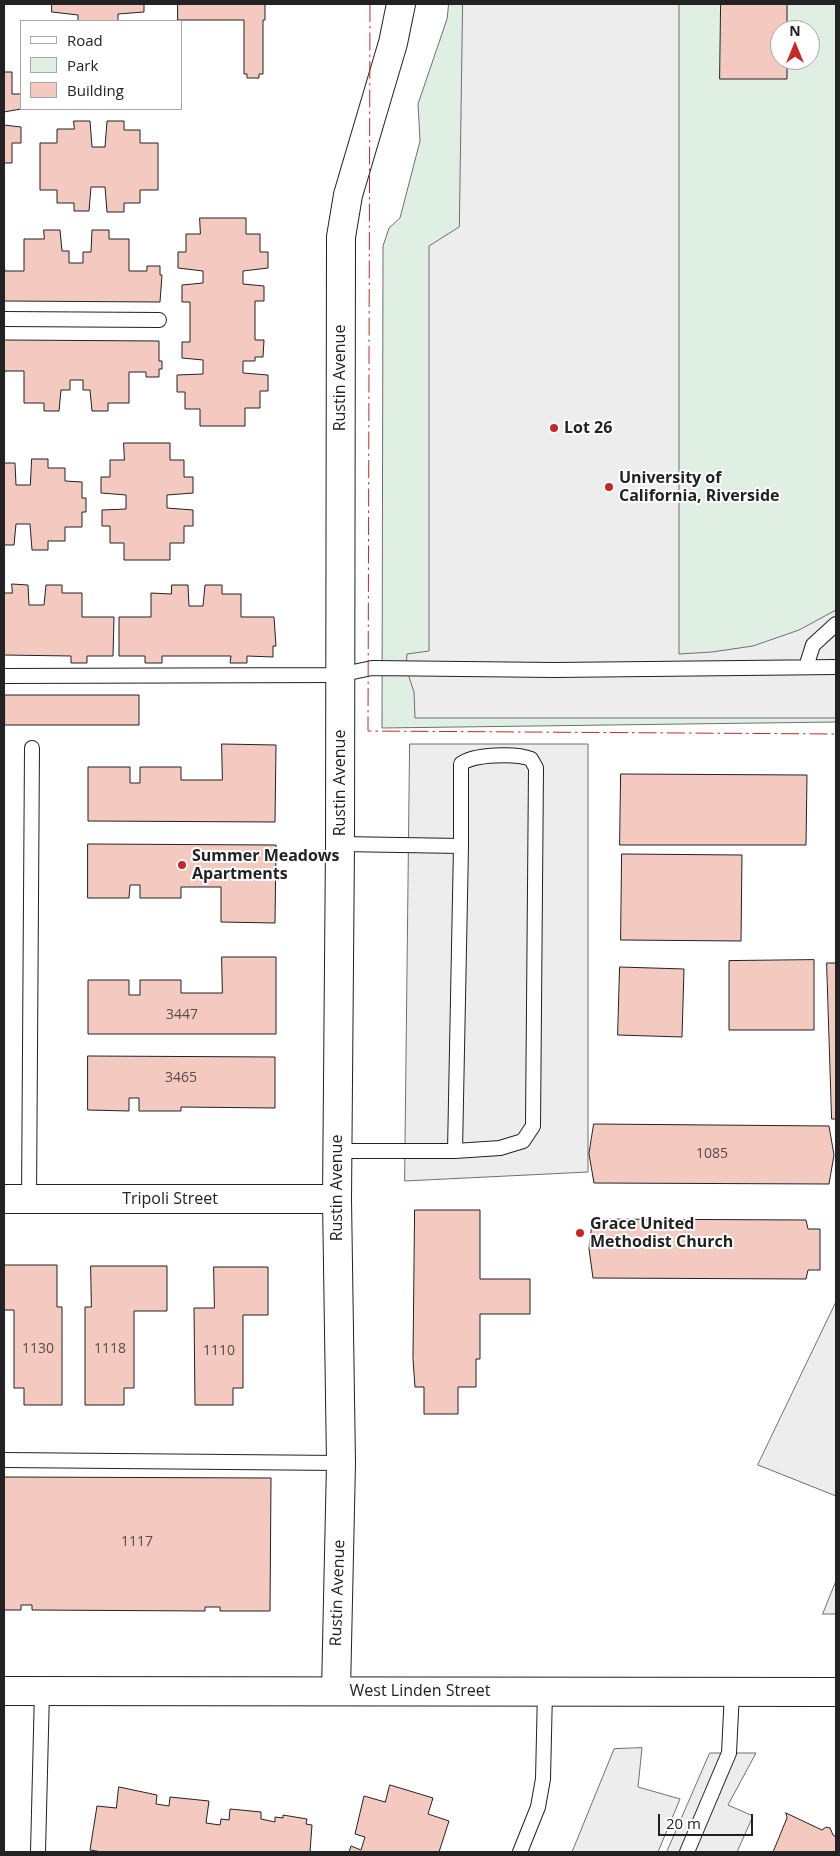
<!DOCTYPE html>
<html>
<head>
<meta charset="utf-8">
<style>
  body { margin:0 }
  #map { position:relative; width:840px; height:1856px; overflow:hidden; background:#fff; font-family:"Open Sans",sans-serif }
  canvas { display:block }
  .frame { position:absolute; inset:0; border:5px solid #222; pointer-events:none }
  .legend { position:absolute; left:20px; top:20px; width:162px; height:90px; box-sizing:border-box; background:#fff; border:1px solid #a7a7a7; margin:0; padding:6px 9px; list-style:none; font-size:15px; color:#222 }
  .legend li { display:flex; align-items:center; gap:10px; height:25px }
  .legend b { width:25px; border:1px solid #a7a7a7 }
  .north { position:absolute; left:770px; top:20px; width:50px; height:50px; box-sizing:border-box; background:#fff; border:1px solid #a7a7a7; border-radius:50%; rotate:0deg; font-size:14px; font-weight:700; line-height:20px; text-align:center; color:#222 }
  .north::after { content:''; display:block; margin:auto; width:18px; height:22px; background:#c62828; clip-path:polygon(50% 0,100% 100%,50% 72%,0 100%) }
  .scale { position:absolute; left:658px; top:1814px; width:95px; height:22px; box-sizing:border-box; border:2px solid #222; border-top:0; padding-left:6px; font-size:15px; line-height:18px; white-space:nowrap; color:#222; -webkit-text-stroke:4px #fff; paint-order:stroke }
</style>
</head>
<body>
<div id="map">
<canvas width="840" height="1856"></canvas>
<div class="frame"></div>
<ul class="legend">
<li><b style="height:6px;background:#fff"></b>Road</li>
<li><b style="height:14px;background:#e0efe3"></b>Park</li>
<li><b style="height:14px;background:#f3c9c0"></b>Building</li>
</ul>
<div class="north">N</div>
<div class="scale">20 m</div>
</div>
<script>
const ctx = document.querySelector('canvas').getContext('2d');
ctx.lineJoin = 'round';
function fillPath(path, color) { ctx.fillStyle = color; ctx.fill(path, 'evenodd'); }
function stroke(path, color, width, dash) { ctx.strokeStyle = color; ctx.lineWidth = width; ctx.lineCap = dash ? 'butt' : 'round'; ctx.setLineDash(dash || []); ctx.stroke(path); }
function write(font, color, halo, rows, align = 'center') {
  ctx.font = font + ' "Open Sans",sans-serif'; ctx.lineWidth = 4; ctx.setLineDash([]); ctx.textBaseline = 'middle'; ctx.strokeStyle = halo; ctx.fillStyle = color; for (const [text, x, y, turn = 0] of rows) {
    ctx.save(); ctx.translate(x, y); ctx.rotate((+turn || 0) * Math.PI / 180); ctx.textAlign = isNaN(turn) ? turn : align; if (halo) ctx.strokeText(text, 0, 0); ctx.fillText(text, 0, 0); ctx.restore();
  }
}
const green = new Path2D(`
  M449,4h387v718l-454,6 1,-482 6,-18 11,-10 20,-77 -2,-37 29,-85zM780,30h30v30h-30z`);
fillPath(green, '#e0efe3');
stroke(green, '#6f6f6f', 1);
const parking = new Path2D(`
  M463,4h216v650l33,-2 41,-6 46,-16 37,-20v108h-421l-1,-26 -8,-24 1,-14 22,-3v-405l30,-19z
  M410,744h178v428l-183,9z
  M836,1302v194l-78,-31z
  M836,1581v33h-13z
  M642,1748l-4,39 42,12 -22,53h-86l42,-103z
  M710,1753h46l-28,52 25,11 -16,36h-70z`);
fillPath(parking, '#ededed');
stroke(parking, '#6f6f6f', 1);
const building = new Path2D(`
  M52,4h92v8l-26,2v7h-40v-6l-26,-3z
  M178,4h87v16h-2v54h-4v4h-12v-4h-3v-54h-66z
  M721,4h66v26h-7v30h7v19h-67z
  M4,72h8v22h9v15l-17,3z
  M74,121h16l2,26h13l2,-26h17v9h16v13h18v47h-18v13h-16v9h-17l-2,-25h-14l-2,24h-15v-8h-17v-13h-17v-47h17v-14h17z
  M4,125l17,2v16h-9v20h-8z
  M200,218h46v16h14v18h8v16l-25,3v13l21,2v15h-9v39h9l-1,17h-8v4h-12v12l25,2v16h-8v17h-15v18h-45v-17h-15v-17h-8v-17l26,-1v-14l-21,-2v-16h8v-40h-8v-17l21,-2v-12l-25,-3v-16h8v-18h14z
  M44,230h16l2,21h7v12h14v-11h8l1,-22h17v9h20v32h18v-5h13v9h2l-2,27 -156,-1v-36l1,6h19v-32h20z
  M4,340l155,1v20h3v8h-3v8h-13v-5h-17v31h-21v8h-16l-2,-21h-7v-10h-13v10h-9l-2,21h-15v-8h-20v-32h-19l-1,5z
  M124,443h46v17h14v17h9v16l-26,2v13l26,2v16h-9v17h-14v17h-46v-17h-14v-17h-8v-16l24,-1v-14l-25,-2v-16h9v-17h14z
  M32,459h16v9h17v13l17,1v16h4v14h-4v15h-17v14h-17v9h-16l-2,-26h-14l-2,21h-10v-82h11l1,22h14z
  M12,584l16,1 1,20h15l2,-20h16v8h20v24h32l-1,39h-26v7h-16v-7l-67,-1v-62h8z
  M172,585h16l1,21h14l2,-21h17v9h19v23h33l2,29h-3v11l-26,-1v7h-17l1,-7h-69v7h-17v-7h-26v-39h32v-24l20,1z
  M5,695h134v30h-134z
  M222,744l54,1 -1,77 -187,-1v-54h42v16h10v-16h41v13h41z
  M621,774l186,1 -1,70h-186z
  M88,844l188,1 -1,78 -54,-1v-35h-40v11h-41v-13h-10l-1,13h-41z
  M622,854l120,1 -1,86 -120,-1z
  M222,957h54v77h-188v-54h41v15h11v-15h41v13h41z
  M814,960v70h-85v-69z
  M827,963h9v156h-4z
  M620,967l64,2 -2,68 -64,-2z
  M88,1056l187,1v51l-94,-1v4h-42v-13h-10v13l-41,-1z
  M594,1124l235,2 5,29 -5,29 -235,-1 -5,-29z
  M415,1210h65v69h50v35h-50v45h-4v28h-18v27h-34v-27h-9l-2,-28z
  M593,1219l213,1 2,9h12v41h-12l-2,9 -213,-1 -4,-29z
  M4,1265h53v42h5v98h-38v-17h-10v-78h-10z
  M91,1266h76v45h-33v77h-10v17h-39v-98h6z
  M214,1267h54v48h-25v73h-10v17h-38l-1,-97h20z
  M4,1477l267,1 -1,133h-50v-4h-15v4l-173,-1v-5h-11v5h-17z
  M390,1785l43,13 -5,16 21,7 -10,31h-90l2,-6 10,4 4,-13 -10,-3 9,-38 21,6z
  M119,1787l38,8 -1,9 13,2 1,-9 39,4 -3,22 14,2 1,-6 8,1 1,-11 31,3v7l14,3v-5l8,1v-3l24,4 -1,5 6,1 -2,27h-208l-12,-2 7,-44 19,2z
  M786,1813l36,17 4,-3 4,1 3,7 3,2v15h-63l14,-34z`);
fillPath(building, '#f3c9c0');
stroke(building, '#222', 1);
const service = new Path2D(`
  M4,319l155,1
  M806,667l7,-22 23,-21
  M4,676l335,-1 33,-7 182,2 282,-3
  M337,1151h118l6,-305 -121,-2
  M455,1151l45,-3 23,-7 10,-15 3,-358 -5,-9c-15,-6 -58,-5 -70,5v82
  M29,1200l3,-452
  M4,1460l337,3
  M38,1852l4,-161
  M520,1852l18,-45 5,-28 2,-88
  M687,1852l42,-99 3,-61`);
const minor = new Path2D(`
  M4,1199h333
  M336,1691l5,-228 -4,-264 3,-355 1,-607 7,-42 45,-152 8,-39`);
const tertiary = new Path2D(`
  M4,1691l832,1`);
stroke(service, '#222', 16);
stroke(minor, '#222', 30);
stroke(tertiary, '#222', 30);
stroke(service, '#fff', 14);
stroke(minor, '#fff', 28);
stroke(tertiary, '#fff', 28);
stroke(new Path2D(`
  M370,4l-2,727 468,3`), '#c62828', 1, [18, 4, 2.5, 4]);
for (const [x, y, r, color] of [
  [554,428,5,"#c62828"],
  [609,487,5,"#c62828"],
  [182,865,5,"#c62828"],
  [580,1233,5,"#c62828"]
]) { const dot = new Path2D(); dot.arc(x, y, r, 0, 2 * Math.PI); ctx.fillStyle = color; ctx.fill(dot); stroke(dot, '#fff', 2); }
write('14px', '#564c4a', null, [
  ["3447",182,1015],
  ["3465",181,1078],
  ["1085",712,1154],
  ["1130",38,1349],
  ["1118",110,1349],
  ["1110",219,1351],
  ["1117",137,1542]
]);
write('16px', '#222', '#fff', [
  ["Rustin Avenue",340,378,-90],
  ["Rustin Avenue",340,783,-90],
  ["Rustin Avenue",337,1188,-90],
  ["Tripoli Street",170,1199],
  ["Rustin Avenue",338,1593,-88],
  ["West Linden Street",420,1691]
]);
write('bold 16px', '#222', '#fff', [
  ["Lot 26",564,428],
  ["University of",619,478],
  ["California, Riverside",619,496],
  ["Summer Meadows",192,856],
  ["Apartments",192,874],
  ["Grace United",590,1224],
  ["Methodist Church",590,1242]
], 'left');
</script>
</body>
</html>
